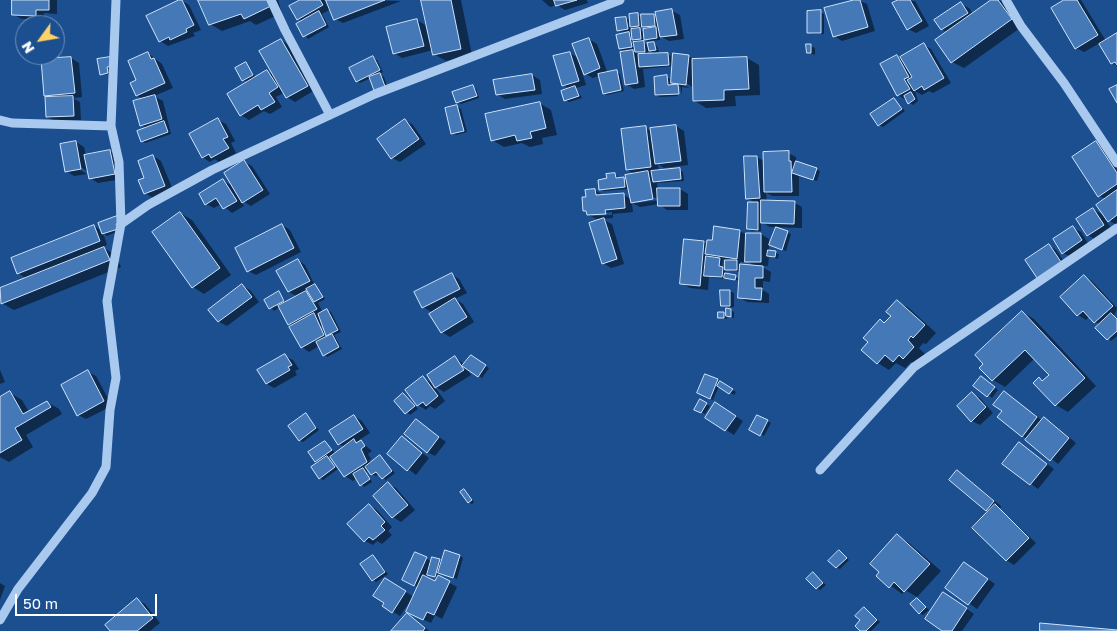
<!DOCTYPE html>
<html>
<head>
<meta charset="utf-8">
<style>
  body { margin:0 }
  #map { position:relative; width:1117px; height:631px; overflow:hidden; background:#1b4f8f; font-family:"Golos Text",sans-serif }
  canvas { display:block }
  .north { position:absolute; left:15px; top:15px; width:50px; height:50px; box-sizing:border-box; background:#1b4f8f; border:1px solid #7695bc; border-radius:50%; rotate:238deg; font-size:14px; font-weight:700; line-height:20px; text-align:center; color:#fff }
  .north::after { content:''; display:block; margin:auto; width:18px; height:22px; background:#ffd166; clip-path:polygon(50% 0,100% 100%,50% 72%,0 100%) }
  .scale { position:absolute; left:15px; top:594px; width:142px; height:22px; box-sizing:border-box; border:2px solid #fff; border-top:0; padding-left:6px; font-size:15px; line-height:18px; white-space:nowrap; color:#fff; -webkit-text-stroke:4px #1b4f8f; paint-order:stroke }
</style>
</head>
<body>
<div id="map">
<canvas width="1117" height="631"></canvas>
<div class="north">N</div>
<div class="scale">50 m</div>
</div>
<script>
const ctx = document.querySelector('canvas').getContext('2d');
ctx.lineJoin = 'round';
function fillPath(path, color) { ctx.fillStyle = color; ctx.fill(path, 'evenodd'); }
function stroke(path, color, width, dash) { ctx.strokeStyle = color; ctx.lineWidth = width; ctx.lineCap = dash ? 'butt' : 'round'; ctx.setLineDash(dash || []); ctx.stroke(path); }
fillPath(new Path2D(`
  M14,0h43v14l-13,-1v6h-22l-8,-4z
  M181,0l8,5 12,25 -8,3 2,3 -27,10 -8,-5z
  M200,0h78l4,13 -26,12 -6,-4 -28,10 -12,-7z
  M302,0h22l5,8 -1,-8 73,1 -58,22 -8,-4 -4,-10 -9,5 7,13 -21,12 -10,-15 5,-3 -5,-2z
  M423,0h38l11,55 -26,6 -12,-7 -1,-4 -31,8 -8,-5 23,-33 8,5 4,16h2z
  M542,0h45l1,3 -23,7 -8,-5 -7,2z
  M858,0l9,4 8,27 -33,10 -8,-5z
  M900,0l15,1 14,25 -13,7 -8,-4z
  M993,0h6l9,5 15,21 -59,42 -12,-6 -4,-29 -6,-4 19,-25 8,4 4,6z
  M1067,0h14l25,41 11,-6v31l-5,-3 -12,-20 -16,9 -8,-4z
  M672,11l8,4 4,24 -15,2 -9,-5v4l-11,1 -5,-3v2l-3,1 7,4 9,1 2,6 -5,1 -6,-4v6l20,-1 3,2 1,9 16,-9 7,4 52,-2 12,7 1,30 -25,1 1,10 -30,2 -11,-7 -1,-13 -13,-8 -1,3 10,5 -8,-1v8l-2,-9h-3l1,10 -18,1 -4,-2 10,-18 4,2 1,7h6l-5,-3 1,-17 -30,3 2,18 -11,2 -8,-5 9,-35 -10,2 -5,-2 9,-15 4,2 1,-6 -12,2 -4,-2 8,-12 5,3 7,-6 4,2 12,-2 4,2zM642,26l6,3 -4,3 -6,-4z
  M820,12l4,2v20h-12l-3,-2z
  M589,39l8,5 11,30 8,-2 4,2 4,17 -17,4 -3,-2 -4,-18 -7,3 -11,-6 4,13 -10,3 6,10 -13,4 -4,-2 5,-11 -7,-4 7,-32 8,5z
  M281,40l8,5 26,45 -20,12 -8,-5 -2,-5 -9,5 6,10 -12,7 -6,-3 -15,9 -8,-5 7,-33 -5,-2 3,-16 10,14 11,-7 8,5z
  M924,45l7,4 20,34 -18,10 -4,-2 -7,4 -7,-4 3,10 -5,4 -15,-10 -1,-38 3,1z
  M811,46l4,2v7l-7,-3z
  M148,53l14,11 11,24 -19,8 9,5 8,33 -26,9 -3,-2 5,-13 -6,-3 3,-26 -7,-3 -5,-13 6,-3z
  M71,58l8,5 3,34 -9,1 7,4 1,18 -26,1 -8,-4 4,-19 -6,-3z
  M373,58l4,2 6,12 -4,2 5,3 5,14 -18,-13 -11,5 -3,-2z
  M99,60l15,8 -3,7 -10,-1z
  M532,75l8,5 2,14 -37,5 -8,-5z
  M473,87l3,2 3,9 -18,6 -4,-2z
  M894,99l11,12 -22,16 -4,-2z
  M539,103l12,7 6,25 -15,3 1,6 -13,3 -8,-4 -18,4 -12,-7z
  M457,107l4,2 6,23 -11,3 -4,-2z
  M218,120l8,4 9,17 -4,2 5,10 -17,9 -4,-3 -5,3 -8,-5z
  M405,120l8,5 13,19 -26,18 -8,-4z
  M676,126l8,5 4,34 -24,3 -6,-4 1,8 21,-2 3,2 1,9 -27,2 1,6h22l8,5v16h-21l-8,-6 -19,3 -8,-4 1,9 -20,2v4l-17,1 -8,-5 -4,-4 3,-12 8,-8 8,5h21l7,4 -2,-10 -25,2 -4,-2 15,-15 4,4 9,2 7,-6 -8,-4 19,-42 6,3zM659,197l1,3 -23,3v-2zM612,212v3l-20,1 -2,-2z
  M76,142l8,5 2,9 24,-5 8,5 4,23 -24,4 -8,-5 -1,-6 -12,-7 -2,2 12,7 -13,2 -8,-5z
  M1096,142l8,5 13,20v58l-13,-7 8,11 -16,11 -8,-5 -10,-16 15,-10 12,7 1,-17 -7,-3z
  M788,153l8,4v5l24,9 -3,10 -18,-6v21h-26l-7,-3 1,9 28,1 7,4v21l-32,-1 -9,-5v9h-9l-4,-2 9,-25 -10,-6 10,-41 7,4z
  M153,156l8,5 12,29 -20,8 -8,-5 1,-15z
  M244,162l8,4 18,28 -19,12 -10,-6 3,6 -12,7 -11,-9 -7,4 -8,-4 17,-23 10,5z
  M180,213l12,7 39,55 -27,19 -11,-7z
  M117,217l4,13 -14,6 -4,-3 4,12 -5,2 14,8 5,12 -107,43 -14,-8v-13l27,-10 -9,-6 76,-47 8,5z
  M604,220l8,4 12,40 -13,4 -8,-5z
  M282,225l8,5 11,22 -45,23 -8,-4z
  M715,228l25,3 7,4 14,-1 8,5v12l10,3 -1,5 -9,-3 -1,10h-8l11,6 -1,10 -7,-1v9l6,4v9l-22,-1 -8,-5 1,-16 -15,-4v2l-16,-2 -1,13 -18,-2 -8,-5 22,-41 4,3 5,-3zM723,259l3,1v9l15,3 -1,7 -15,-5 1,-4 -4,-2zM745,260l11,7 -16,-2v-3h4z
  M777,228l14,6 -5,17 -12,-4z
  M1073,228l8,4 8,13 -18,12 -8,-4z
  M1049,245l7,5 12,17 -41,-7z
  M298,260l7,5 10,21 10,13 -7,4 5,10 4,-3 4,2 10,20 -7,3 8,14 -15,8 -8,-11 -10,6 -7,-5 -9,-21 -4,-2 -9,-17 -6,4 -9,-11 14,-7 8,10 11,-6 -9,-5 -11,-21zM314,322l10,6v3l-11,-6z
  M451,274l8,5 8,14 -12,6 8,5 11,18 -24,15 -8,-5 -9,-19 -10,-6 -7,-14z
  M1084,276l8,5 25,27 -3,8 3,3v17l-6,5 -11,-16 -11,-8 -3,3 -8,-5 -17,-18z
  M242,286l8,4 9,12 -32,24 -8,-4 -9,-12z
  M730,291l4,2v14h-9l-3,-2z
  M897,302l12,6 27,25 -10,11 -3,-1 -4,5 6,6 -9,11 -5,-3 -6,6 -9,-5 -7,7 -11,-7 -15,-14 7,-7 10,-21 6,3 6,-8z
  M731,310l3,2v6l-7,-2v3l-8,-2 4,-4 4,2z
  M1022,312l12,7 62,67 -28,26 -12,-7 -21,-22 4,-4 4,2 7,-6 -15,-17 -30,29 -12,-7 -12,-12z
  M285,356l8,4 6,9 -4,2 2,4 -23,13 -7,-4z
  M455,357l10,8 9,-7 15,10 -7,10 -16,-11 5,8 -27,17 -10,-6 11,15 -10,8 -5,-3 -4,4 -8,-5 5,-27 11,6z
  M0,370l5,12 -5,2z
  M88,372l8,4 16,30 -26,13 -8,-4z
  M717,380l19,12 -2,3 -15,-9 -6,14 -11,-5z
  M984,380l14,10 -6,8 -17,-13z
  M10,393l12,7 7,12 18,-10 12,7 3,5 -36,21 7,12 -24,15 -9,-5v-58z
  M1004,393l39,28 1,-2 8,4 24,20 -18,21 -35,-28 -19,-25z
  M404,394l14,15 -8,6 -14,-14z
  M972,394l8,4 13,15 -13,12 -8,-4z
  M700,401l10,5 -5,8 -9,-5z
  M723,408l20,13 -9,14 -28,-18z
  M306,415l13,15 -16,12 -4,-2z
  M354,416l8,5 8,12 -11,7 13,11 -4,3 3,5 -2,1 3,3 8,-6 15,16 -9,7 -7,-6 -3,2 -4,-2 -3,-4 -3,2 6,10 -8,5 -7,-9 -4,3 -8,-5 -14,-21 -4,3 11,11 -15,11 -3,-2 -1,-15 -4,-2 10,-19 11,12 9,-7 -6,-3z
  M758,416l13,7 -7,13 -13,-7z
  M416,420l30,22 -11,14 -8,-4z
  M402,438l27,20 -13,17 -27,-21z
  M1027,448l27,21 -16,20 -7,-5z
  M958,471l43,35 -1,3 36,34 -22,22 -8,-5 -17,-49 -38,-31z
  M388,484l8,4 19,22 -14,12 -8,-5 -19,-21z
  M464,490l3,2 7,10 -2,2 -4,-2z
  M369,505l8,5 15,17 -4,4 4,4 -10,9 -5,-3 -4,4 -8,-4z
  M898,536l11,7 32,28 -24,26 -12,-7 -3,4 -24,-18z
  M839,551l10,9 -9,9 -4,-2z
  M373,556l15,18 -12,8 -3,-2z
  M460,556l3,2 -6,21 -17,-6 -1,4 18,10 -15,32 -7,-4 -4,8 -16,-7 -3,-18 -12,18 -16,-10 9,-22 21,13 5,-10 -8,-3 15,-26 6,4 1,-4 10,4zM429,574l9,4 -2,5 -9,-4z
  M965,563l30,21 -18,25 -30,-22z
  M814,574l12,11 -6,5 -3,-2z
  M0,583l5,3 -5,14z
  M952,598l22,16 -12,17h-18z
  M917,599l12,11 -6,5 -3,-2z
  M137,600l8,4 15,19 -10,8h-39z
  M868,611l12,11 -9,9h-9z
  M407,614l8,5 14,12h-36z`), '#0007');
const building = new Path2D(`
  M12,0h37v10h-13v6l-24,-1z
  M179,0h3l12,25 -8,4 1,3 -17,8 -1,-3 -10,5 -13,-26z
  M198,0h70l3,6 -27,13 -3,-5 -32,11z
  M300,0h20l3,5 -26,15 -8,-14z
  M326,0h59l-51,20z
  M421,0h30l10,49 -28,6z
  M554,0h23l-21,6z
  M854,0h6l8,27 -35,10 -9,-29z
  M898,0h12l12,21 -15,9 -15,-27z
  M991,0h7l14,19 -61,44 -16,-23z
  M1064,0h13l21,35 -23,14 -24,-41z
  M961,2l7,11 -27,17 -7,-10z
  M672,9l5,26 -17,2 -5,-25z
  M821,10v23h-14v-22z
  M319,11l7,14 -23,12 -7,-13z
  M638,13l1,13 -9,1 -1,-13z
  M641,14h13l1,12 -13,1z
  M626,17l2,12 -11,2 -2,-13z
  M417,19l7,27 -31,8 -7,-27z
  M656,27l1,11 -13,2 -1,-11z
  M640,28l1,11 -9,1 -1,-11z
  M629,32l3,15 -13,2 -3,-14z
  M1117,33v32l-2,-3 -4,2 -12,-20z
  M589,38l11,30 -16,7 -12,-31z
  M281,39l27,47 -22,12 -27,-47z
  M644,41l1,11h-10l-2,-10z
  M654,42l2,8 -7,1 -2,-8z
  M924,43l20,35 -20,12 -2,-4 -8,5 -7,-11 5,-3 -12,-20z
  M806,44h5v9h-4z
  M633,50l5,33 -13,2 -5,-33z
  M148,52l3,7 3,-1 11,25 -29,13 -6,-13 6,-3 -8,-19z
  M570,52l9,29 -17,5 -9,-30z
  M668,53l1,12 -30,2 -1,-13z
  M673,53l16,2 -3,30 -15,-2z
  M897,55l12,22 -5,2 6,10 -13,7 -17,-32z
  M373,56l7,14 -24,12 -7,-14z
  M71,57l4,36 -31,3 -3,-37z
  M110,57l1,9 -4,1 1,6 -8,2 -3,-16z
  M747,57l2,32 -25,1v10l-31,1 -1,-42z
  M246,62l7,13 -11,6 -7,-13z
  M267,70l11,17 -9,6 6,9 -14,8 -3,-5 -18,11 -13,-22z
  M617,70l4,20 -18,4 -5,-20z
  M380,73l6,16 -11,4 -6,-16z
  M532,74l3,16 -39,5 -3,-15z
  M667,75l1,10 10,-1 1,10 -24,1 -1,-18z
  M473,85l4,11 -21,7 -4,-11z
  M1117,85v18l-8,-14z
  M575,86l4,10 -15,5 -3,-10z
  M911,92l4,7 -7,5 -4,-8z
  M155,95l7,24 -22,7 -7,-25z
  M73,96l1,20 -28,1 -1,-20z
  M894,98l8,11 -24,17 -8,-12z
  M540,102l6,26 -16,4 2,6 -15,3 -2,-6 -24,6 -6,-27z
  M457,105l7,26 -13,3 -6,-26z
  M218,118l10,19 -5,2 6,9 -18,10 -2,-4 -7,4 -13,-24z
  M405,119l14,20 -28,20 -14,-20z
  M164,121l4,11 -27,10 -4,-11z
  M676,125l5,36 -26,3 -5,-36z
  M646,126l5,41 -25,3 -5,-41z
  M76,141l5,28 -16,3 -5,-28z
  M1096,141l21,32v11l-19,13 -26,-40z
  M110,150l5,24 -26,5 -5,-24z
  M789,151v10h2l1,31h-28l-1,-40z
  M153,155l12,31 -21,8 -6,-14 6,-2 -6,-17z
  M744,156h13l3,42 -14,1z
  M244,160l19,30 -21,13 -18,-30z
  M796,161l21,7 -4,12 -21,-7z
  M680,168l1,11 -28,3 -2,-11z
  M648,171l5,28 -22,4 -6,-28z
  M615,173l1,5 8,-1 1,10 -26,3 -1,-10 9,-2 -1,-4z
  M223,179l14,22 -14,8 -7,-11 -11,7 -6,-11z
  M657,188h23v18h-22z
  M595,189l1,6 28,-2 1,15 -20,2 1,4 -19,1 -1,-4h-3l-1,-14h4l-1,-7z
  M1117,190v25l-9,7 -12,-17z
  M761,200l34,1 -1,23 -33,-1z
  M748,202h10v28l-11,-1z
  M1093,208l11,17 -17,11 -11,-17z
  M180,212l40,56 -28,20 -40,-56z
  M117,216l3,7 -4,1 2,5 -16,5 -4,-11z
  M604,218l13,41 -15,5 -13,-41z
  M282,224l12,24 -47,24 -12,-24z
  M94,225l6,16 -83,33 -6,-16z
  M714,226l26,4 -3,29 -32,-5 2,-14h5z
  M1073,226l9,14 -20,14 -9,-15z
  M776,227l12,4 -6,19 -13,-5z
  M746,233h15v29h-16z
  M684,239l20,2 -4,45 -20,-2z
  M1049,244l12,18 -24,16 -12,-18z
  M104,247l6,13 -109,44 -1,-16z
  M768,250l8,1 -1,6 -8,-1z
  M706,256l14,2 -1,8 4,1 -1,10 -18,-1z
  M298,259l12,22 -22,11 -12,-21z
  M725,260h12v10h-12z
  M740,264l23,2v12h-8v10h7l-1,12 -23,-2z
  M452,273l8,16 -38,19 -8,-16z
  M725,273l11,2 -1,5 -11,-2z
  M1084,275l29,31 -19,17 -11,-12 -6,5 -17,-19z
  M242,284l10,13 -34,25 -10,-12z
  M315,284l8,13 -9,5 -8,-13z
  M720,290h10v16h-9z
  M279,291l5,10 -15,8 -5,-9z
  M306,291l11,18 -29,16 -10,-19z
  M455,298l12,19 -26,16 -12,-19z
  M897,300l28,25 -12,13 -2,-2 -3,4 6,7 -11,12 -4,-4 -6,7 -8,-7 -8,9 -16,-14 7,-8 -5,-4 17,-19 4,4 7,-7 -5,-4z
  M726,308l5,1v8l-5,-1z
  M327,309l11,21 -12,6 -8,-22z
  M1022,311l63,67 -30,28 -22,-23 6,-6 3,4 7,-6 -24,-25 -33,31 -13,-13 4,-4 -8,-9z
  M718,312h6v6h-6z
  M314,313l10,22 -23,13 -12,-21z
  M1111,313l6,6v12l-10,9 -12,-12z
  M332,334l7,13 -16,9 -7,-14z
  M285,354l7,11 -4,2 2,3 -24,14 -9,-14z
  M471,355l15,10 -8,12 -16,-11z
  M455,356l9,14 -29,18 -8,-13z
  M88,370l16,31 -27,15 -16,-31z
  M705,374l13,5 -8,20 -13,-6z
  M423,376l15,20 -12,10 -3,-4 -6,4 -12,-16z
  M981,376l14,11 -8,10 -14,-11z
  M720,381l13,8 -4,5 -12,-8z
  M10,391l13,23 24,-13 4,6 -36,21 7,12 -22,13v-56z
  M1004,391l33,26 -15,20 -25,-20 5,-6 -9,-6z
  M972,392l14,15 -15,15 -14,-16z
  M403,393l12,13 -10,8 -11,-13z
  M700,399l7,4 -6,10 -7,-3z
  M715,402l21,14 -11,15 -20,-13z
  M306,413l10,15 -17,13 -11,-15z
  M354,415l9,14 -25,16 -9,-14z
  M757,415l11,5 -8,16 -11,-6z
  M1044,417l25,21 -19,23 -25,-21z
  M416,419l23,18 -12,16 -23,-19z
  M402,436l20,17 -15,18 -20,-17z
  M354,439l2,4 5,-3 4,6 -4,3 6,13 -23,15 -14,-20z
  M325,441l7,9 -17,12 -7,-10z
  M1019,442l28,22 -17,21 -28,-21z
  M380,455l12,16 -10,8 -6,-7 -5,3 -6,-8z
  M327,456l8,11 -16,12 -8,-12z
  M363,468l7,11 -10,7 -7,-12z
  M957,470l37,31 -8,10 -37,-31z
  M388,482l20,23 -16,13 -19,-22z
  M464,489l8,11 -4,3 -8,-11z
  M369,504l16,18 -4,4 4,4 -12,10 -4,-3 -5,5 -17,-18z
  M995,504l34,34 -23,23 -34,-33z
  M897,534l33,30 -26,28 -10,-10 -5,6 -13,-12 3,-4 -9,-8z
  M445,550l15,5 -7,23 -15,-5z
  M839,550l8,8 -11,10 -8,-7z
  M415,552l12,5 -13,29 -12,-6z
  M373,555l12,17 -13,9 -12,-17z
  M432,557l8,2 -5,18 -8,-2z
  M964,562l24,17 -20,26 -23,-17z
  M813,572l10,11 -7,6 -10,-10z
  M423,575l12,6 3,-6 12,6 -16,34 -7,-3 -4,8 -17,-8z
  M385,578l21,13 -14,22 -10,-7 2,-3 -11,-7z
  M943,592l24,16 -15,23h-10l-17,-12z
  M137,598l16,20 -16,13h-27l-5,-6z
  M917,598l9,9 -7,7 -9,-10z
  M864,607l13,13 -11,11h-6l-5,-5 5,-6 -5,-4z
  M407,613l18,15 -2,3h-32z
  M1040,623l77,7v1h-77z`);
fillPath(building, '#4478b7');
stroke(building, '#cfe3fa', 1);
stroke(new Path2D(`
  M271,0l14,30 45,85
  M1006,0l15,26 43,57 53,80
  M0,120l12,3 99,3
  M121,224l27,-19 64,-35 163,-76 245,-94
  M820,470l94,-103 203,-139
  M0,620l18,-31 74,-96 14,-26 4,-57 6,-32 -9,-77 14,-77 -2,-62 -8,-36 5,-126`), '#a9c9ee', 9);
</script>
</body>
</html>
